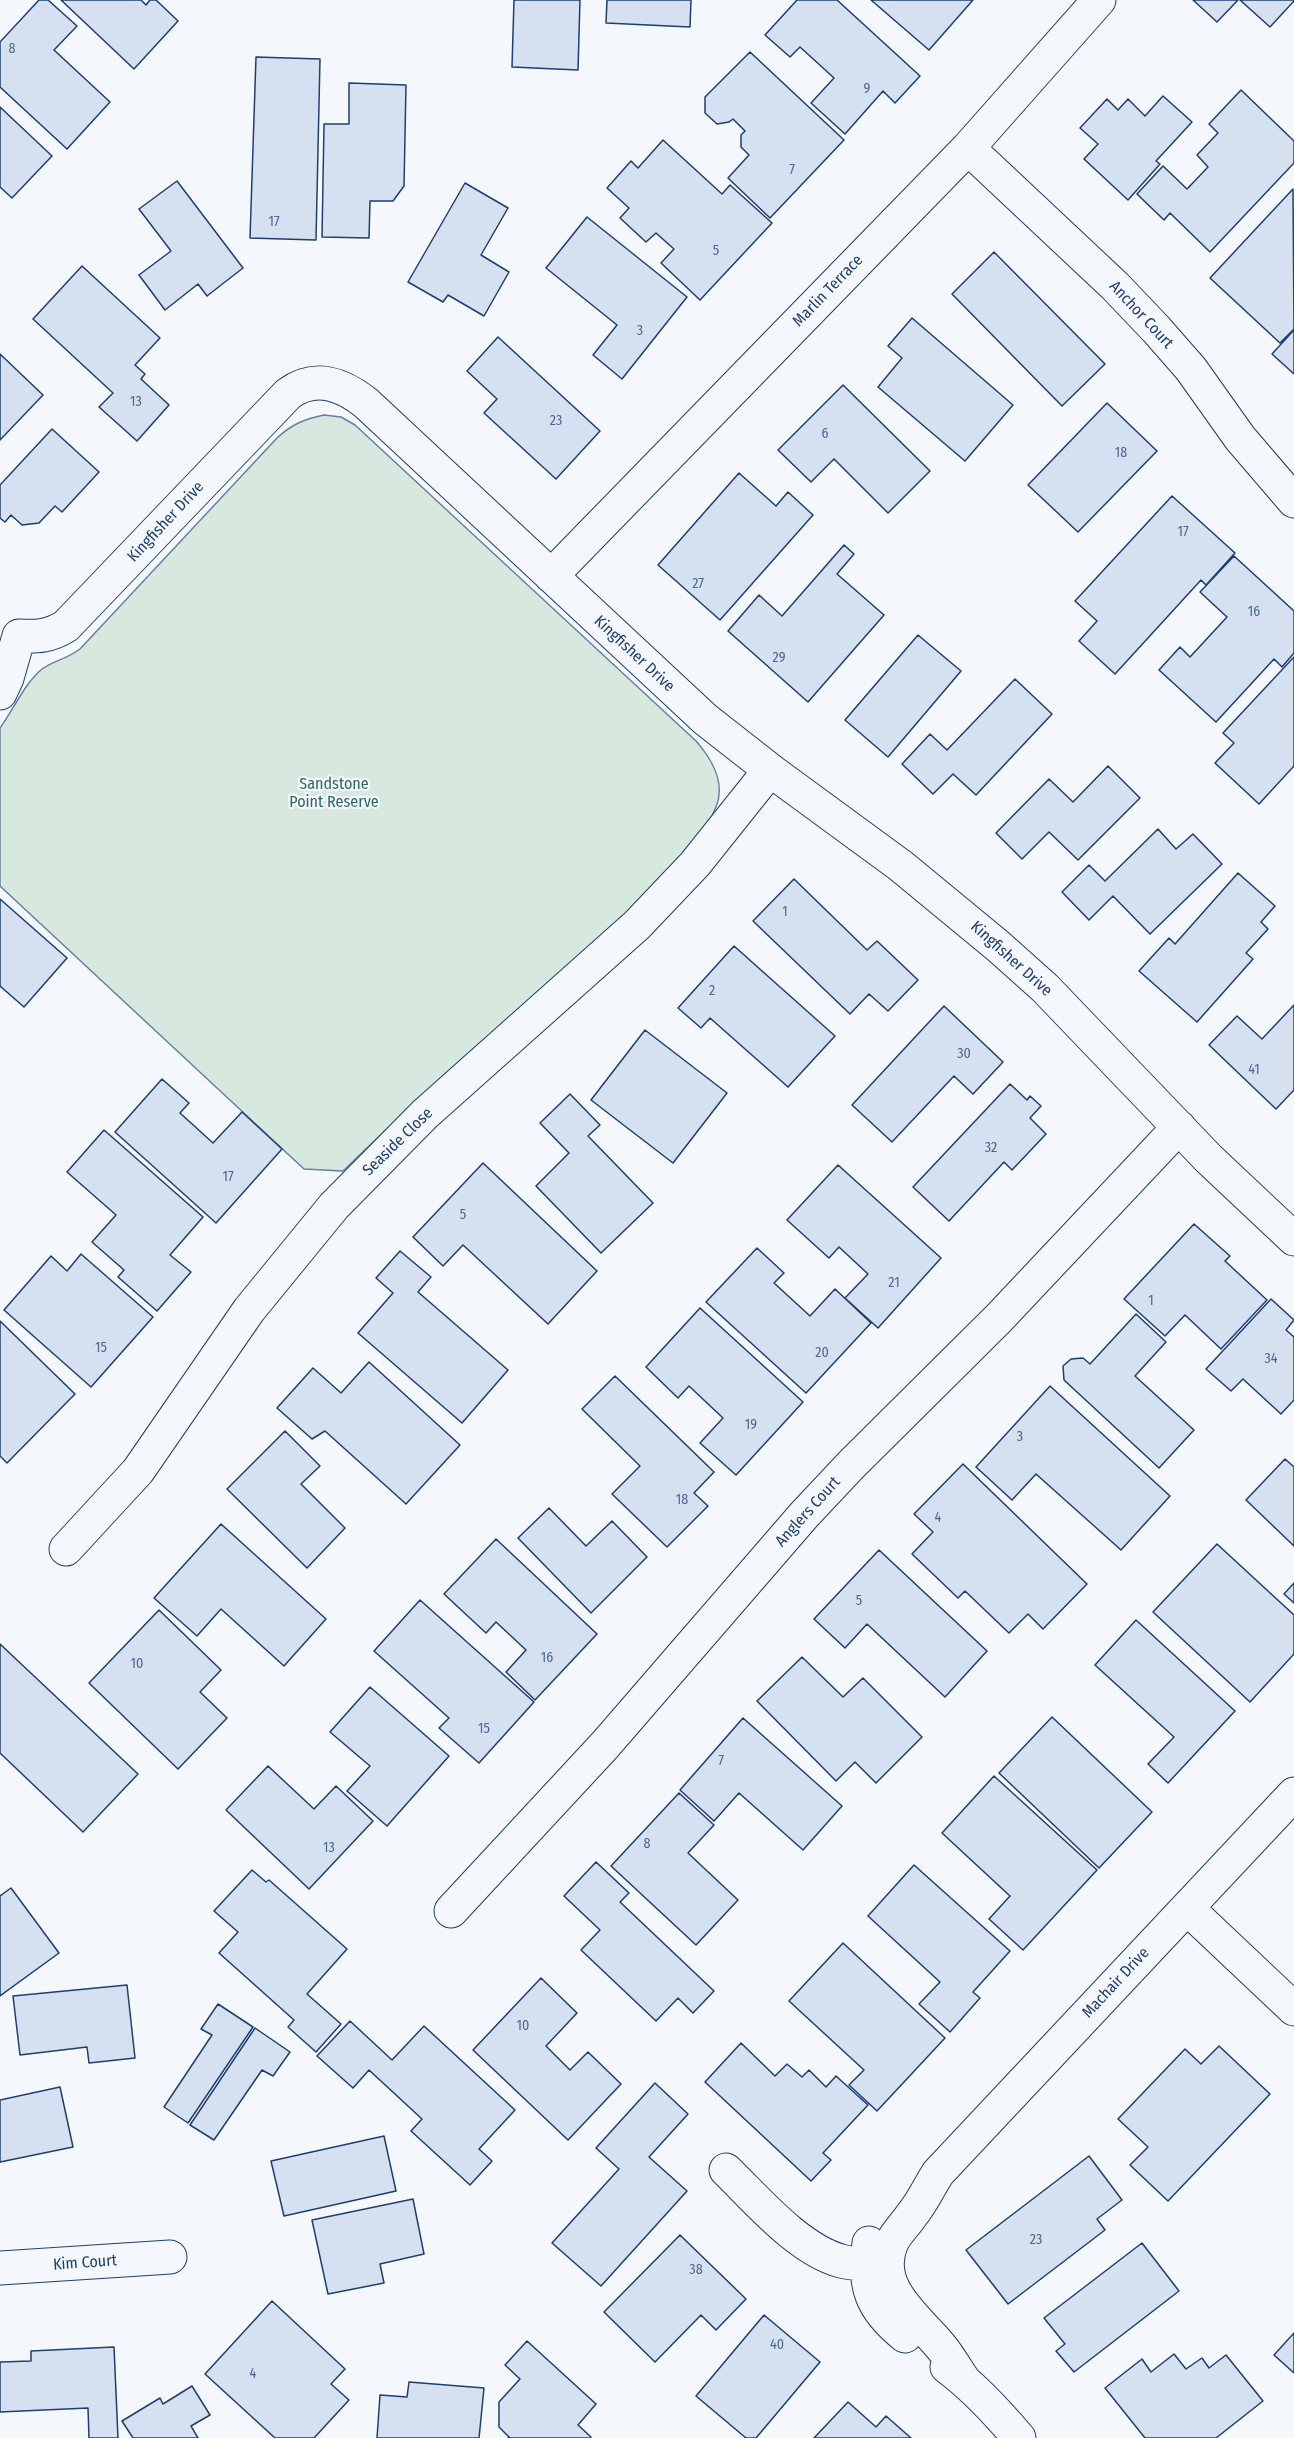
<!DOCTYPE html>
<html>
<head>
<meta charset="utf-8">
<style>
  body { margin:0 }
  canvas { display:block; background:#f4f7fb }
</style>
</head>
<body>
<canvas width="1294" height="2438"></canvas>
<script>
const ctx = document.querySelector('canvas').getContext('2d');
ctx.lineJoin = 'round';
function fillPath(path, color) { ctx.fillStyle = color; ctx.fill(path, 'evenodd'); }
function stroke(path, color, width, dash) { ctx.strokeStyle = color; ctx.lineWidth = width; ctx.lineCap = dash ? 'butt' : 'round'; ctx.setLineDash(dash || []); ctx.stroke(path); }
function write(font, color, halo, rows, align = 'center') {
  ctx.font = font + ' "Fira Sans Condensed",sans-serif'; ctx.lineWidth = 4.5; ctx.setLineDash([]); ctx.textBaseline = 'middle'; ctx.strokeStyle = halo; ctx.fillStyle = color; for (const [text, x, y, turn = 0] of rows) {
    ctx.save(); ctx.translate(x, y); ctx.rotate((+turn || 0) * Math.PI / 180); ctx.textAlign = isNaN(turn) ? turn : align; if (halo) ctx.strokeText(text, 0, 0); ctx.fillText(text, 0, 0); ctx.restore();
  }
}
const green = new Path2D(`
  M324,415l17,2 14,8 341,316c15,17 30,42 20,66 -14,35 -49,64 -75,91 -58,59 -123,112 -186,167 -38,35 -75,70 -112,106l-39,-2 -304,-283v-158c14,-19 24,-44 42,-59 13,-9 25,-10 38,-20l197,-211c15,-14 28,-19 47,-23z`);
fillPath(green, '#d7e8df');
stroke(green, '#687fa3', 1.5);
const building = new Path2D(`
  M39,0h9l29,26 -23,24 56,52 -43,47 -67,-62v-45z
  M61,0h80l5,5 4,-5h6l22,21 -44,48z
  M514,0h66l-2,70 -66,-3z
  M607,0h84l-1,27 -84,-4z
  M797,0h40l83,76 -25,27 -12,-12 -38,43 -34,-31 23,-25 -34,-31 -10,10 -25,-22z
  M871,0h102l-44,50z
  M1193,0h45l-21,22z
  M1240,0h54v1l-24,26z
  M750,52l94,88 -74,78 -42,-40 21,-23 -8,-8v-12l4,-4 -12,-12 -4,3 -12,2 -12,-11v-16z
  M256,57l64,2 -4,181 -66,-2z
  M349,83l57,2 -2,101 -11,15h-23l-1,37 -47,-1 2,-113h25z
  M1241,90l53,51v22l-84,89 -40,-39 -6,7 -27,-26 26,-28 24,23 21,-22 -11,-12 21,-22 -9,-9z
  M1163,96l29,26 -36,39 4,3 -32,36 -44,-41 14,-15 -18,-16 27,-29 11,11 10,-11 17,17z
  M0,107l52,49 -40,42 -12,-11z
  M663,140l59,54 8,-9 42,38 -72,77 -39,-37 13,-14 -18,-16 -10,9 -26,-24 9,-10 -22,-20 24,-27 7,7z
  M177,181l66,87 -36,28 -9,-12 -33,26 -26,-35 32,-24 -32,-42z
  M465,183l43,25 -27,47 28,17 -25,44 -36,-21 -5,7 -35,-20z
  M1293,189l1,140 -14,14 -70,-65z
  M587,217l100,80 -65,82 -29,-24 24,-30 -71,-57z
  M994,252l111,112 -43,42 -110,-112z
  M82,266l78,72 -25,27 10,9 -4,5 28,26 -32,36 -38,-34 14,-14 -80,-74z
  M912,318l101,87 -48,56 -87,-74 24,-29 -14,-12z
  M1294,330v44l-22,-20z
  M498,337l102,94 -44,48 -72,-66 13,-14 -30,-28z
  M0,354l43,41 -43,45z
  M843,385l87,86 -42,42 -54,-54 -23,23 -33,-32z
  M1107,403l50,48 -79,81 -50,-47z
  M52,429l47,43 -37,40 -7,-6 -16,17 -17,2 -11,-10 -6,7 -5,-4v-33z
  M739,473l37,33 12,-14 25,23 -93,105 -62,-55z
  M1172,496l63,57 -29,32 -5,-5 -86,94 -36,-33 18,-20 -22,-20z
  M844,545l10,9 -17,20 47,41 -76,87 -80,-71 31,-36 23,21z
  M1234,556l60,55v42l-12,14 -8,-8 -58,63 -57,-52 21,-23 10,10 37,-40 -27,-25z
  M918,635l43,36 -73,86 -43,-37z
  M1294,657v109l-35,38 -44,-41 19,-20 -11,-10z
  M1015,679l37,35 -76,81 -23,-21 -20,20 -31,-30 28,-30 17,16z
  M1108,766l32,32 -62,62 -29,-28 -27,27 -26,-26 53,-54 24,23z
  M1158,829l18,20 17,-15 29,30 -72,70 -37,-38 -24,24 -27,-28 27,-27 16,16z
  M1238,873l37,33 -14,16 7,7 -22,24 7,6 -56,63 -58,-51 30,-33 6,6z
  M794,879l73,71 10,-9 41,39 -30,31 -19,-17 -19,20 -97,-93z
  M0,899l67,59 -43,49 -24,-21z
  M734,946l101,90 -47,51 -78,-69 -9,10 -23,-20z
  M1294,1005v85l-18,19 -67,-64 28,-29 25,23z
  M944,1006l59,56 -30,32 -19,-18 -62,66 -40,-37z
  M645,1030l82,63 -54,70 -82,-63z
  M162,1079l27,24 -9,10 33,30 29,-31 40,37 -66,74 -101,-91z
  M1010,1084l17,16 3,-4 11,10 -11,12 16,16 -34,36 -8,-8 -55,59 -36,-34z
  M570,1094l30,31 -12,11 65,67 -52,50 -65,-67 33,-33 -29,-30z
  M104,1130l99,87 -33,38 21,17 -34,39 -39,-34 6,-7 -32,-28 24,-27 -49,-43z
  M483,1163l114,108 -49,53 -85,-79 -20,21 -30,-29z
  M838,1165l103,93 -63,70 -33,-30 23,-24 -29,-27 -10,11 -42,-38z
  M1194,1224l36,32 -5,5 42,39 -46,49 -36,-34 -20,21 -41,-37z
  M757,1248l27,25 -10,10 36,33 25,-27 36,34 -65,70 -100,-91z
  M400,1251l31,26 -13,15 90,78 -46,53 -104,-90 35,-40 -17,-15z
  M81,1254l72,63 -62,70 -87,-77 47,-54 16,15z
  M1271,1299l23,21 -8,10 8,7v63l-13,14 -38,-35 -12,12 -25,-22z
  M700,1308l103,94 -67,73 -36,-32 23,-25 -34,-32 -11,12 -32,-31z
  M1136,1314l30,28 -31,34 59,54 -35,38 -95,-88 -1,-14 8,-7 12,-1 7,6z
  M0,1321l75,73 -68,69 -7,-7z
  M369,1362l91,83 -54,59 -81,-73 -13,8 -35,-31 36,-40 28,25z
  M615,1376l99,96 -20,21 14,13 -41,41 -55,-53 28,-28 -58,-57z
  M1050,1386l120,110 -49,54 -85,-76 -24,26 -36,-33z
  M285,1431l35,35 -19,18 44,44 -38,40 -80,-79z
  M1285,1459l9,8v79l-48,-46z
  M963,1464l124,120 -44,45 -15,-15 -19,19 -44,-42 -7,7 -46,-44 21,-22 -19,-18z
  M549,1508l37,38 26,-25 35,36 -56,56 -73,-75z
  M221,1524l105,95 -42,47 -63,-57 -24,27 -43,-38z
  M496,1539l101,95 -62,66 -29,-28 20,-22 -30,-28 -10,11 -42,-39z
  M1217,1544l77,71v39l-44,48 -97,-90z
  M879,1550l108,101 -42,46 -78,-73 -22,24 -31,-29z
  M1294,1583v20l-10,-9z
  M420,1600l114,102 -55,61 -40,-35 10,-10 -75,-67z
  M159,1610l62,60 -21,22 27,26 -49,51 -89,-86z
  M1136,1620l99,91 -67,72 -20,-19 26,-27 -79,-72z
  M0,1644l138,130 -55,58 -83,-79z
  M802,1657l41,40 20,-19 59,59 -46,46 -21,-21 -19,19 -79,-80z
  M370,1687l79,69 -62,70 -40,-35 23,-25 -40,-34z
  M1052,1717l100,95 -53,56 -100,-95z
  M743,1718l99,88 -39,44 -64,-57 -25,28 -34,-31z
  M268,1766l46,43 22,-23 37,35 -64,68 -83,-79z
  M994,1776l103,94 -74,80 -34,-31 21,-23 -68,-63z
  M679,1793l35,32 -26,28 50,47 -42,45 -85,-79z
  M596,1862l33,31 -9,9 94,89 -21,22 -15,-15 -22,23 -75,-71 19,-20 -36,-34z
  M914,1865l96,86 -37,41 7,6 -30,34 -31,-28 21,-22 -72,-66z
  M252,1870l14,12 3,-2 78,69 -40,45 34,30 -25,28 -28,-25 6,-7 -75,-67 19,-21 -24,-21z
  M11,1888l48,65 -59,43v-100z
  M843,1943l102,95 -68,73 -28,-26 15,-15 -75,-69z
  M541,1978l36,35 -31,33 24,24 18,-18 33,32 -53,56 -95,-90z
  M127,1985l8,73 -46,5 -2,-16 -67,8 -7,-59z
  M218,2004l35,23 -65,96 -24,-16 48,-72 -11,-6z
  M350,2021l42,39 32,-34 91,84 -36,39 13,12 -22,24 -59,-54 11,-12 -53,-49 -16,18 -36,-32z
  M255,2028l35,24 -17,24 -11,-6 -48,70 -24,-15z
  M741,2043l34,33 12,-12 15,13 7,-7 17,17 10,-11 32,29 -45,48 8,7 -20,21 -106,-99z
  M1219,2046l51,48 -102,107 -38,-36 18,-18 -30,-28 67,-70 16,15z
  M655,2083l33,31 -39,43 38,34 -86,95 -49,-43 67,-74 -23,-21z
  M60,2087l13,60 -73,15v-62z
  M384,2136l12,55 -112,25 -13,-55z
  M1089,2156l33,44 -25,19 8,11 -97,74 -42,-54z
  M413,2199l11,55 -44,10 4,19 -56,11 -16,-74z
  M680,2235l66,64 -30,31 -15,-15 -46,47 -51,-50z
  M1142,2243l37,48 -105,81 -18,-21 9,-7 -21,-26z
  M272,2301l73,68 -14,15 18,16 -35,38h-39l-70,-64z
  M764,2315l56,47 -64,76h-10l-50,-42z
  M1294,2333v40l-20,-18z
  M527,2341l69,63 -18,21 13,12 -1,1h-82l1,-1 -10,-10v-25l21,-23 -15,-14z
  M114,2347l4,91h-29l-1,-30 -88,4v-50l31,-1v-10z
  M1174,2354l12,15 16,-11 7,10 17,-13 37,46 -47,37h-71l-40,-50 37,-29 9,13z
  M409,2382l75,6 -5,50h-102l3,-43 27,2z
  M192,2386l18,29 -19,11 7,12h-65l-11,-17 38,-23 3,6z
  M848,2402l28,25 10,-11 25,22h-97z`);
fillPath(building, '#d5e0f0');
stroke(building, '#1d3f73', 1.5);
const minor = new Path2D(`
  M968,148l147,138 41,43 35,40 49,69 54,63
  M551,576l417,-428 131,-148
  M0,693l7,-15 12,-42c19,1 31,0 47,-10l222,-232c27,-20 54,-10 78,9l339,316 65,51 131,96 97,80 47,42 164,171 85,80
  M66,1549l72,-78 111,-161 85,-104 91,-92 212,-189 58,-61 75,-94
  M1187,1908l107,101
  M451,1911l154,-166 199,-230 47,-50 148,-147 180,-191
  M726,2170c31,30 72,79 115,91 15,4 31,2 46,1
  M869,2243c-6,43 2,66 36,93
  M0,2268l170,-11
  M947,2367c27,20 50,45 72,71
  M963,2379c-7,-10 -13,-21 -21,-31 -24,-30 -70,-61 -50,-106 5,-10 13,-17 19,-26 11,-13 18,-29 27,-43l356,-379`);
stroke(minor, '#1d3f73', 35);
stroke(minor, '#f4f7fb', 33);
write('14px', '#4b6792', null, [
  ["8",12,49],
  ["9",867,89],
  ["7",792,170],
  ["17",274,222],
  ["5",716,251],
  ["3",640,331],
  ["13",136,402],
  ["23",556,421],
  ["6",825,434],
  ["18",1121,453],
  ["17",1183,532],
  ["27",698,584],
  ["16",1254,612],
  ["29",779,658],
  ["1",785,912],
  ["2",712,991],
  ["30",964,1054],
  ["41",1254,1070],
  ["32",991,1148],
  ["17",228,1177],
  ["5",463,1215],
  ["21",894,1283],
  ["1",1151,1301],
  ["15",101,1348],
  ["20",822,1353],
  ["34",1271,1359],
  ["19",751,1425],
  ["3",1020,1437],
  ["18",682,1500],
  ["4",938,1518],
  ["5",859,1601],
  ["16",547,1658],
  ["10",137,1664],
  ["15",484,1729],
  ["7",721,1761],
  ["8",647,1844],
  ["13",329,1848],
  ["10",523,2026],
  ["23",1036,2240],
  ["38",696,2270],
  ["40",777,2345],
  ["4",253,2374]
]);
write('16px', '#1d3f73', '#f4f7fb', [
  ["Marlin Terrace",828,291,-46],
  ["Anchor Court",1141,315,47],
  ["Kingfisher Drive",166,522,-47],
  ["Kingfisher Drive",634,654,43],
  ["Kingfisher Drive",1011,959,42],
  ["Seaside Close",398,1142,-44],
  ["Anglers Court",808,1512,-48],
  ["Machair Drive",1116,1983,-47],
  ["Kim Court",85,2263,-4]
]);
write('16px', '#2c6c60', '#f4f7fb', [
  ["Sandstone",334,785],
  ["Point Reserve",334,803]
]);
</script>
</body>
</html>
